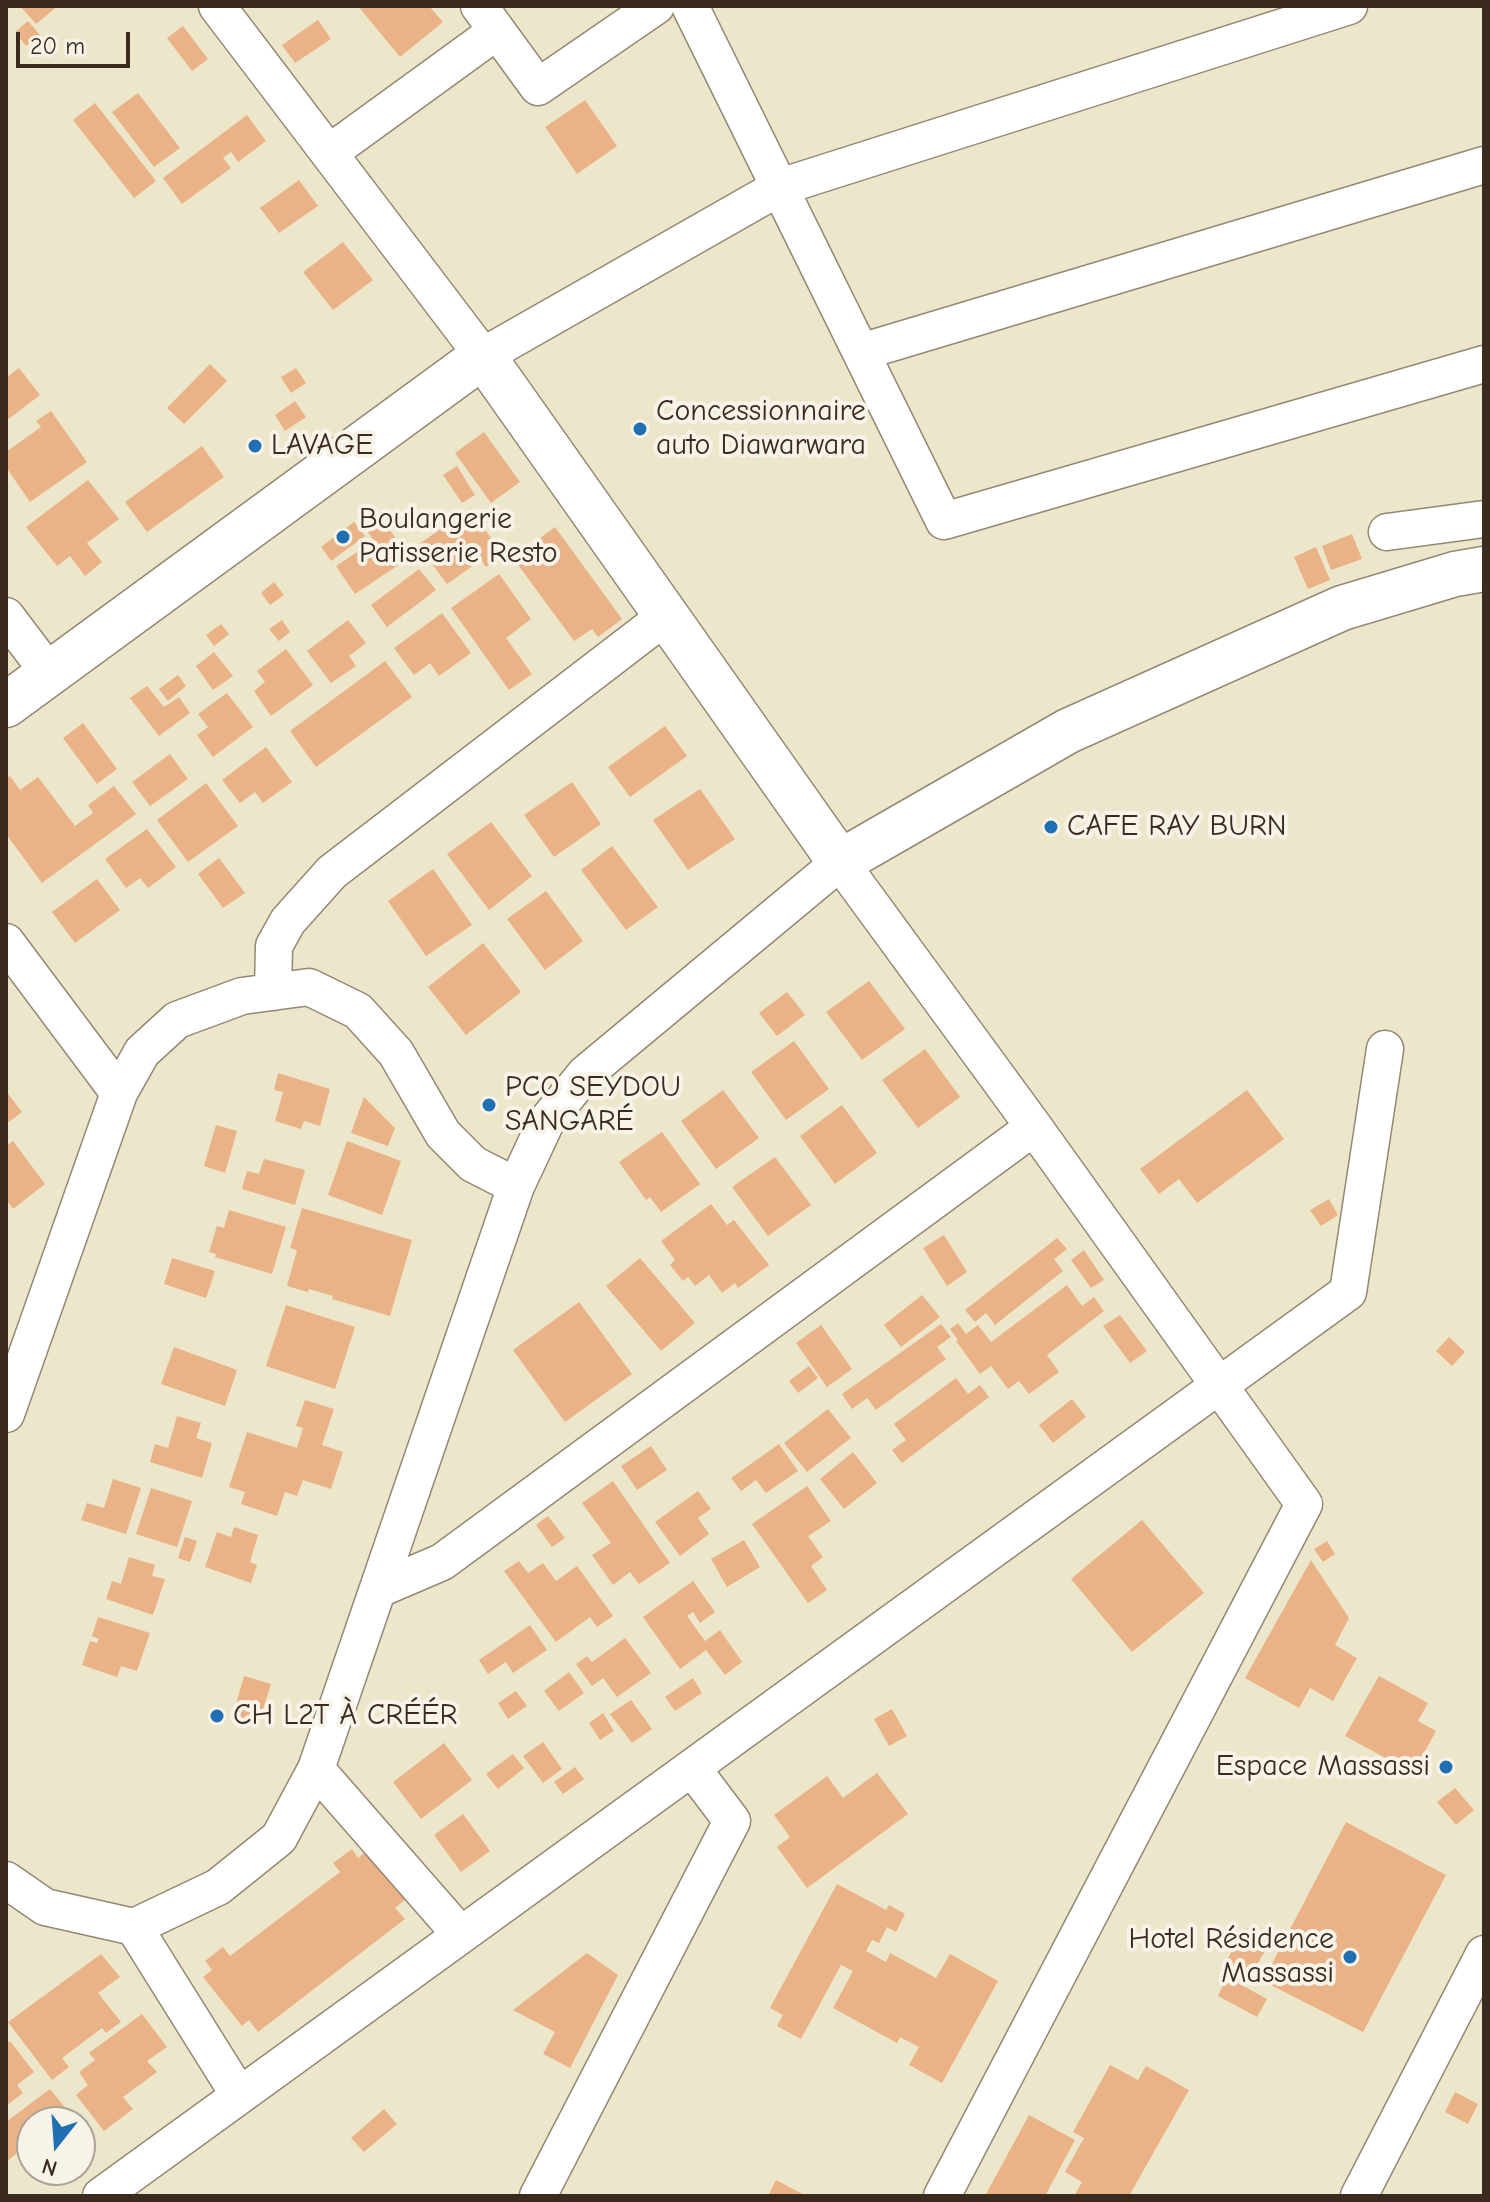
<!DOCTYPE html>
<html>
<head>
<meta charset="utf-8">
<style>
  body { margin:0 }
  #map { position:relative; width:1490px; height:2202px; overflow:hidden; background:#ece6ca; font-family:"Comic Neue",sans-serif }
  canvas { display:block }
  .frame { position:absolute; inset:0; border:8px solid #3b2a1e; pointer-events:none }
  .north { position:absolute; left:16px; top:2106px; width:80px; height:80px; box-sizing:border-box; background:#f7f3e8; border:2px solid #aca397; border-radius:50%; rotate:197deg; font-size:22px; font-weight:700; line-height:32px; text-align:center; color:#3b2a1e }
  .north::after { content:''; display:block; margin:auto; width:28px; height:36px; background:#1f6fb2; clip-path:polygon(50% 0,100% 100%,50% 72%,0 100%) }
  .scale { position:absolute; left:16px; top:32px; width:114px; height:36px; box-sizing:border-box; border:4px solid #3b2a1e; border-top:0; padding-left:10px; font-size:24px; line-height:28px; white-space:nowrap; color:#3b2a1e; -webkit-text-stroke:6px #f7f3e8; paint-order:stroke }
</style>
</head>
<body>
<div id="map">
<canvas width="1490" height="2202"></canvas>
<div class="frame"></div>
<div class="north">N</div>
<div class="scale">20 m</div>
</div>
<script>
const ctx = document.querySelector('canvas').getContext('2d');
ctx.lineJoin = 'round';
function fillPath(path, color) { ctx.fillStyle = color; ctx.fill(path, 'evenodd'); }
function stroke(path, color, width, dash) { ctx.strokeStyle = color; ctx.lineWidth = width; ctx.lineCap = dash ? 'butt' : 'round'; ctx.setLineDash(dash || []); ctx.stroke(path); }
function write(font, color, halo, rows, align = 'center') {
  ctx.font = font + ' "Comic Neue",sans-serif'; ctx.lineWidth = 8; ctx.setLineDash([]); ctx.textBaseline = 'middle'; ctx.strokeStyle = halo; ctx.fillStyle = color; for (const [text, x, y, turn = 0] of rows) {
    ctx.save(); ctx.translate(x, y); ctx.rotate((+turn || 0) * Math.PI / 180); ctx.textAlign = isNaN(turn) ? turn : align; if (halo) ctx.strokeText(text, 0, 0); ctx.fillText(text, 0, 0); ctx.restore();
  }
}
fillPath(new Path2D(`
  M20,6h38l-22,18z
  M358,6h71l14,16 -43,35z
  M318,20l13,19 -36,24 -13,-18z
  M28,21l12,14 -14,11 -11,-14z
  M183,26l25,33 -16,12 -25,-33z
  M138,93l42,55 -26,19 -42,-55z
  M585,100l32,46 -40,28 -32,-47z
  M95,103l61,78 -22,17 -61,-78z
  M247,115l19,26 -28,21 -7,-10 -8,6 8,10 -49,36 -19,-26z
  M299,180l19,26 -39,27 -19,-25z
  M343,242l30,38 -40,30 -30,-38z
  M210,364l17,17 -43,43 -17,-16z
  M19,368l21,27 -34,26v-43z
  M296,368l10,15 -15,10 -10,-16z
  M295,401l11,16 -21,14 -10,-16z
  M51,411l36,51 -57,40 -24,-35v-15l35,-25 -5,-6z
  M484,432l36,50 -29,21 -36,-50z
  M202,446l22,31 -77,55 -22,-30z
  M457,466l18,29 -13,8 -19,-28z
  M88,480l31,39 -32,24 15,19 -17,14 -15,-20 -13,10 -31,-39z
  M470,508l33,47 -17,12 -5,-7 -34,24 -29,-39z
  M379,514l30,44 -54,36 -19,-28 38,-25 -11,-16z
  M354,522l11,14 -34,25 -10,-14z
  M555,527l67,92 -24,18 -6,-8 -18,12 -61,-83z
  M1352,534l10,25 -31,11 -9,-24z
  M1316,547l14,33 -22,9 -14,-32z
  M419,569l17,21 -49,37 -16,-22z
  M499,574l32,45 -25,19 26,36 -23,16 -58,-82z
  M274,582l10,13 -14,10 -9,-12z
  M442,613l29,40 -32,23 -9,-13 -16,12 -20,-27z
  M282,620l8,12 -11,9 -10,-12z
  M348,620l18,23 -17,13 7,10 -25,17 -24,-32z
  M221,624l8,10 -15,12 -8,-11z
  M286,649l27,36 -42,31 -17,-25 11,-9 -8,-11z
  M214,652l19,24 -20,14 -17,-24z
  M385,661l27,36 -96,70 -26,-36z
  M178,675l8,11 -18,15 -9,-12z
  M147,686l17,21 15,-10 11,16 -31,23 -29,-38z
  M227,693l26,34 -40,30 -16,-22 11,-8 -10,-13z
  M83,723l34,46 -20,15 -34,-46z
  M665,726l22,30 -57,41 -22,-30z
  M266,747l26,35 -29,21 -8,-11 -15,11 -18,-23z
  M170,754l18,25 -38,27 -18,-24z
  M10,776l10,14 18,-13 37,49 18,-13 -5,-8 26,-19 22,28 -94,69 -36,-49v-55z
  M572,782l29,42 -47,33 -30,-42z
  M206,783l32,43 -50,36 -31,-42z
  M700,789l35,50 -47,31 -35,-50z
  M491,822l41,54 -43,34 -42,-56z
  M147,829l29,38 -28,21 -8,-10 -14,10 -21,-29z
  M612,846l46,61 -32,23 -45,-60z
  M219,858l26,35 -22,15 -25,-34z
  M433,869l39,56 -46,31 -38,-55z
  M97,879l23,31 -45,33 -23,-31z
  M546,891l37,50 -38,29 -38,-51z
  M483,943l38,49 -55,43 -38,-48z
  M869,981l36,48 -43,31 -36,-48z
  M787,992l18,23 -28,21 -18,-23z
  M794,1041l35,48 -43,31 -35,-48z
  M925,1049l35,48 -42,31 -36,-48z
  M278,1073l52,16 -10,37 -16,-5 -3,8 -26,-8 8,-29 -9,-2z
  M723,1090l36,48 -43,31 -35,-48z
  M1247,1090l37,49 -87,64 -18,-24 -20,15 -19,-25z
  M6,1091l16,21 -16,12z
  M364,1097l31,31 -7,18 -37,-13z
  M842,1105l35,48 -42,31 -35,-48z
  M216,1125l21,6 -12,42 -21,-7z
  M662,1132l38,52 -39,28 -11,-15 -4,3 -27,-38z
  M13,1141l32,43 -32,25 -7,-10v-53z
  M347,1141l54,20 -19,54 -54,-20z
  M775,1157l36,48 -43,31 -36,-49z
  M264,1159l41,11 -10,35 -53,-16 5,-18 12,3z
  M1329,1199l9,16 -17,11 -11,-16z
  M711,1204l16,21 7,-5 35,45 -31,23 -3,-5 -13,10 -13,-18 -14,11 -7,-9 -5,4 -13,-16 5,-5 -14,-19z
  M302,1208l110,32 -22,76 -58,-17 1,-3 -24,-7 -1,3 -21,-6 10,-36 -7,-2z
  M229,1210l57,17 -14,47 -57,-17 1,-3 -7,-2 8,-26 7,2z
  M944,1235l23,37 -20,14 -24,-38z
  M1057,1238l10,11 -13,10 9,12 -68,54 -9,-12 -11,9 -10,-12z
  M1084,1250l20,30 -13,8 -20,-28z
  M172,1258l43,13 -9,27 -42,-14z
  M640,1258l55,65 -34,28 -55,-65z
  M1067,1285l15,21 12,-9 10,14 -57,44 12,17 -30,22 -10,-13 -11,8 -17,-23 -11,8 -24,-33 2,-1 -8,-11 8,-6 8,11 12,-9 13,17z
  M922,1295l18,22 -39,30 -17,-22z
  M579,1302l53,72 -67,48 -52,-72z
  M286,1305l69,22 -20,62 -69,-23z
  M1120,1315l27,36 -17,12 -27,-37z
  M941,1324l10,13 -14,10 9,12 -70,51 -9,-12 -15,11 -10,-15z
  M821,1325l31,44 -25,18 -31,-44z
  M1449,1337l16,15 -13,14 -16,-15z
  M174,1347l63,23 -12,36 -64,-22z
  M809,1366l9,12 -20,15 -9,-12z
  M956,1378l12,16 12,-9 9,12 -87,66 -10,-13 14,-10 -12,-16z
  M1072,1399l14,18 -33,26 -14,-18z
  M305,1400l29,9 -12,36 21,7 -12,37 -28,-9 -6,16 -12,-4 -8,24 -36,-12 4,-12 -16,-5 18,-55 50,16 6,-20 -7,-2z
  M828,1409l23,29 -44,34 -23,-29z
  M177,1416l24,7 -5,15 16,5 -10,35 -52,-16 5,-18 13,4z
  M779,1444l19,27 -32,22 -10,-13 -15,11 -10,-13z
  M651,1446l16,24 -30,20 -16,-24z
  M853,1452l24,31 -33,26 -24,-30z
  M113,1479l28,9 -15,46 -45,-14 6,-17 17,5z
  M613,1481l57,82 -31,21 -9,-12 -17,13 -21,-30 19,-12 -29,-40z
  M807,1486l24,35 -23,15 15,21 -12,9 16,24 -19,13 -56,-79z
  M151,1488l41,13 -15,46 -41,-13z
  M698,1491l13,18 -13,9 11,16 -29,22 -25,-34z
  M548,1516l17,22 -13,9 -16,-22z
  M1142,1520l62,73 -72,59 -61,-73z
  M234,1527l24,8 -8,27 7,3 -6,18 -46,-16 12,-35 14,5z
  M185,1537l12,4 -7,21 -12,-4z
  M744,1540l16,27 -33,20 -16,-28z
  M1327,1541l8,13 -12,8 -9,-13z
  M129,1557l26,8 -3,11 13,3 -12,36 -47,-16 6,-18 9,3z
  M1311,1560l38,58 -14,27 22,13 -24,43 -23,-13 -11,20 -54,-30z
  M519,1561l9,12 15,-10 13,18 21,-15 36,50 -16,11 -7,-10 -34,25 -52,-71z
  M693,1581l22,31 -15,11 -7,-11 -6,4 18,25 15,-11 22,32 -17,13 -19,-25 -26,19 -37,-52z
  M98,1617l52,16 -13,38 -16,-5 -4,11 -35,-12 8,-24 7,2 2,-4 -7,-3z
  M530,1625l17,25 -34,23 -7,-11 -18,12 -9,-14z
  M625,1638l26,35 -34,24 -14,-19 -11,8 -16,-22 11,-8 5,6z
  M569,1672l15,21 -25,18 -15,-20z
  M244,1676l27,8 -12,39 -26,-8z
  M1379,1676l49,27 -10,18 18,10 -23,42 -68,-37z
  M693,1678l9,15 -27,18 -10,-14z
  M516,1691l11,15 -19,13 -10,-16z
  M631,1700l21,29 -20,14 -22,-29z
  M892,1709l15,27 -18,10 -15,-27z
  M603,1713l11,18 -14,9 -11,-17z
  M543,1742l19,27 -19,14 -20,-27z
  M444,1743l28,37 -51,39 -28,-37z
  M513,1754l11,14 -26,21 -12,-15z
  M575,1767l9,12 -21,15 -9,-12z
  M877,1773l31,41 -101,74 -30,-41 13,-10 -16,-22 53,-39 16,22z
  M1455,1788l19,22 -18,15 -19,-23z
  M463,1814l27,37 -29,21 -27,-37z
  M1346,1822l100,53 -83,157 -100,-51z
  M352,1849l6,9 10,-8 38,49 -11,9 10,11 -147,113 -9,-12 -7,6 -39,-49 9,-7 -7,-9 18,-14 7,9 110,-84 -7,-9z
  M837,1884l49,26 3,-5 16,9 -9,18 -9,-5 -8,16 -7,-3 -6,11 20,11 4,-9 46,25 14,-24 48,27 -56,102 -33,-18 10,-18 -19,-10 -3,6 -64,-35 20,-37 -12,-6 -40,74 -24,-13 6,-11 -13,-7z
  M1246,1928l24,15 -20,33 -24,-15z
  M587,1953l31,22 -48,93 -27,-14 12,-22 -42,-22z
  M101,1954l19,23 -22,16 23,29 -15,11 -4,-5 -40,30 7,9 -17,13 -44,-58z
  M1227,1977l40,22 -10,18 -39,-21z
  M142,2014l25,33 -20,14 10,11 -34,25 10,12 -29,22 -28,-36 12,-10 -9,-13 16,-12 -6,-7z
  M10,2041l24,31 -17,13 6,8 -17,13v-61z
  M1110,2065l28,15 8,-14 43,24 -60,106h-55l8,-14 -17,-10 19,-34 -11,-6z
  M50,2089l27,33h-45v50l-15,-19 -11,9v-40z
  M1455,2092l23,12 -10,20 -23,-12z
  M384,2109l13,15 -33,28 -13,-14z
  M1029,2115l46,25 -30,56h-60z
  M776,2180l30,16h-38z`), '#eab387');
const street = new Path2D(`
  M217,6l266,350 297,-169 569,-181
  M479,6l59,81 118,-81
  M690,6l254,515 540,-157
  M329,153l168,-122
  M861,352l623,-187
  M1387,532l97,-13
  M6,616l43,57
  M6,942l113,151 23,-41 35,-32 65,-24 67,-9 49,24 38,42 47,81 30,30 43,22
  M273,992l1,-46 14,-25 44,-49 334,-256
  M6,1414l113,-321
  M379,1589l63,-27 592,-435
  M316,1769l145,166
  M6,1880l39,27 89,20 84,-40 61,-49 37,-69 200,-583 30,-64 39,-48 255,-212 194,265 270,377 -362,692
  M134,1927l105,168
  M101,2196l1247,-904 37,-243
  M538,2196l194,-375 -40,-53
  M1359,2196l125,-242`);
const secondary = new Path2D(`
  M6,705l477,-349 357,506 228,-131 274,-123 113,-34 29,-5`);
stroke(street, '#948874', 39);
stroke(secondary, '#948874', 47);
stroke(street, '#fff', 36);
stroke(secondary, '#fff', 44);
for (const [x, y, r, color] of [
  [640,429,8,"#1f6fb2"],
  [255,446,8,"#1f6fb2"],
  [343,537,8,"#1f6fb2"],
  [1051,827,8,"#1f6fb2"],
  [489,1105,8,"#1f6fb2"],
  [217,1716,8,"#1f6fb2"],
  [1446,1767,8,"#1f6fb2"],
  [1350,1957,8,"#1f6fb2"]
]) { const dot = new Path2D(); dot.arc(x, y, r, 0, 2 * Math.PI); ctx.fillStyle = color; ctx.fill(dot); stroke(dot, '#f7f3e8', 3); }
write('30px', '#3b2a1e', '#f7f3e8', [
  ["Concessionnaire",656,412],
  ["auto Diawarwara",656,446],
  ["LAVAGE",271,446],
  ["Boulangerie",359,520],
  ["Patisserie Resto",359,554],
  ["CAFE RAY BURN",1067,827],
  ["PCO SEYDOU",505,1088],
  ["SANGARÉ",505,1122],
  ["CH L2T À CRÉÉR",233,1716],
  ["Espace Massassi",1430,1767,"right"],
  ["Hotel Résidence",1334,1940,"right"],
  ["Massassi",1334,1974,"right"]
], 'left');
</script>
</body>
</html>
